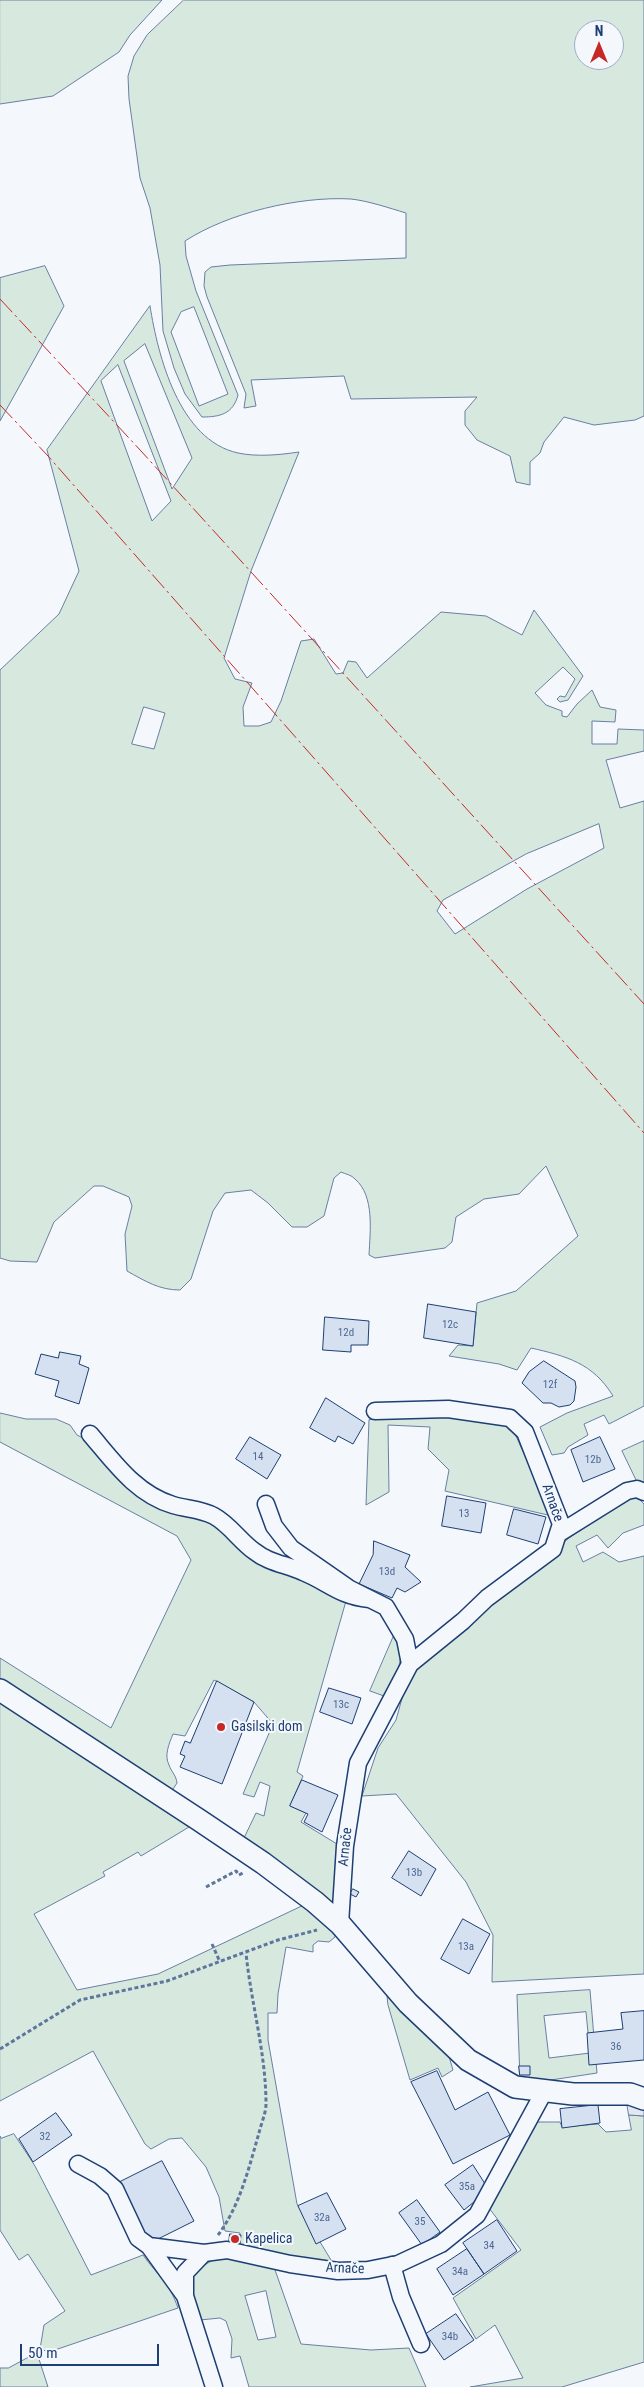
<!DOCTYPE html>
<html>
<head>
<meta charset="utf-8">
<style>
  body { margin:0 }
  #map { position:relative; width:644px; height:2387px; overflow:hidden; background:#f4f7fb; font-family:"Roboto Condensed",sans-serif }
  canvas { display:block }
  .north { position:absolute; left:574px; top:20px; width:50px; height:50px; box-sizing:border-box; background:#f4f7fb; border:1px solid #9eadc5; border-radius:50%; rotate:0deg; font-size:14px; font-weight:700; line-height:20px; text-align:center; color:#1d3f73 }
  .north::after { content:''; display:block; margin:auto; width:18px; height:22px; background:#c62828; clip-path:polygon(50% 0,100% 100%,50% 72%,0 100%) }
  .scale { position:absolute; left:20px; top:2344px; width:139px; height:22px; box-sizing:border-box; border:2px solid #1d3f73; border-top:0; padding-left:6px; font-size:15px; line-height:18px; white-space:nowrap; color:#1d3f73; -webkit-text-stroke:4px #f4f7fb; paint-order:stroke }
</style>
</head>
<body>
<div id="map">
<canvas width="644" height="2387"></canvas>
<div class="north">N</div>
<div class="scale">50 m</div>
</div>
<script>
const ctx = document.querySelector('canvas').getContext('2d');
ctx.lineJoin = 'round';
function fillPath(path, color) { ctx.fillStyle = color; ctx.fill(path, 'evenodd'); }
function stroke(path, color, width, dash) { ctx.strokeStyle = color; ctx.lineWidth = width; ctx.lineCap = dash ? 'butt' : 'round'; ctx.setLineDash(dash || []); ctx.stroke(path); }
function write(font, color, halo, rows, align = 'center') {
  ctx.font = font + ' "Roboto Condensed",sans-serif'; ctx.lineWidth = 4; ctx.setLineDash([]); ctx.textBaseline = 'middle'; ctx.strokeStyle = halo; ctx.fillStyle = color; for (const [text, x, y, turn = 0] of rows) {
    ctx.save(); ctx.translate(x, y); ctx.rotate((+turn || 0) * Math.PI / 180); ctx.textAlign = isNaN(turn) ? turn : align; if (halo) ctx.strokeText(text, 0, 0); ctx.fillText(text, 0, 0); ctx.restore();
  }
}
const green = new Path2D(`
  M0,0h162l-32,35 -11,17 -66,44 -53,8z
  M184,0h460v416l-9,4 -41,5 -30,-8 -20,25 -4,11 -10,9v23l-14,-3 -6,-26 -33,-16 -12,-15v-14l12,-14 -126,2 -7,-23 -93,4 5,26 -12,2 2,-14 -39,-97 -3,-11 1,-14 6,-5 19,-2 176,-7v-45c-17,-5 -37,-12 -55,-14 -52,-3 -123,14 -166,42l1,15 10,35 42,104c-5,19 -18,22 -36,22l-17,-23 -11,-26 -11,-37 -3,-66 -10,-57 -10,-30 -11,-79 -1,-23 6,-20 13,-21zM584,30h30v30h-30zM194,307l34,87 -29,12 -28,-74 10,-20z
  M45,266l19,40 -64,115v-143z
  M150,306c8,50 29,134 88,147 19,4 41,2 61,-1l-48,119 -27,87 11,21 17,4 -9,24 1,19h15l12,-4 10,-21 20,-60 13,-2 22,35 7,-1 5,-12 8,1 11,16 74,-66 45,4 36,19 12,-25 49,66 -15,24 -8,2 -3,-3 3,-3 5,1 10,-18 -12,-12 -28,26 11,12 16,6v5l5,1 10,-13 15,-14 8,17 16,3 -1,12 -23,-1v23h25l1,-15 26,1v21l-38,9 14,48 24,-7v605l-35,18 -5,-9 -20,9 4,11 -20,12 -4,6 -12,2 -12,-28 27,-14 46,-17c-20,-33 -47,-40 -82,-48l-14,22 -18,-6 -50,-8 9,-11 15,1 4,-43 39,-12 62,-55 -32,-70 -27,28 -35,5 -28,18 -4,25 -7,6 -70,10 -6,-3c1,-23 6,-59 -14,-76 -3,-4 -10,-5 -14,-7l-7,6 -10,38 -17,11h-15l-24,-24 -17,-13 -26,3 -12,18 -22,68 -11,11c-21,0 -35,-9 -53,-19l-2,-37 7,-28 -3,-9 -26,-11h-9l-40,36 -17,40 -27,-1 -10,-3v-588l59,-56 20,-43 -32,-121zM145,344l47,114 -20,31 -48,-128zM118,365l53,136 -19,20 -51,-140zM144,707l21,6 -11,36 -22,-5zM599,824l5,24 -77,41 -72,45 -18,-23 6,-11 83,-46z
  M0,1413l26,6h30l14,6 7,10 10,5 34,35 91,46 61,48 16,4 57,28 -49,171 6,4 -13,30 16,7 -5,9 36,22 -1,59h-7l-86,-63 13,-27 8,3 6,-30 -10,-4 -6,15 -11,-3 30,-70 -19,-22 -40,-22 -29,56 -12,-2c-4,10 -9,21 -4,31 3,8 7,10 8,18l-6,9 -171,-109v-25l111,70 80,-168 -14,-24 -177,-94z
  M416,1415l75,2 17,7 8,12 36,80 -107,-25 4,-21 -21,-21 2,-22 -42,-2 1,67 -23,13 3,-85z
  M644,1441v41h-7l-15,-31z
  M634,1494l10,10v21l-21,8 -15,15 -11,-13 -21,11 7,16 20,-10 16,10 25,-6v418l-152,8 1,-47 -27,-53 -70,-88 -34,2 16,-48 18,-28 13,-47 160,-135z
  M395,1633c12,30 2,38 -11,63l-14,-5z
  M0,1701l194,123 -53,32 -3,-4 -35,20 2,4 -71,38 43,76 81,-16 150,-71 27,28v6l-6,5 -11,-1 -5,4v7l-27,-5 -8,47 -1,19h-9v27l29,164 34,56 -1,5 -91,-17 1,-15 -15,-2 -6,-34 -13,-30 -24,-29 -13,1 -18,10 -6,-5 -52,-93 -93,50z
  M590,1990l7,83 -46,7 -31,1 -3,-86zM586,2012l4,41 -41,5 -5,-42z
  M387,1993l61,60 5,17 -11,7 -4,-9 -28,12 -22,-75z
  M629,2115l15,1v246l-82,25h-92l53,-9 -28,-53 -19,14 -23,-41 68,-48 -32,-42 43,-86h28l2,5 36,-3 8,8 25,-2z
  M14,2134l21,32 56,109 52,-20c15,21 26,27 35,53l-129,44 -9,-3 4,-24 21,-14 -37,-57 -9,6 -19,-30v-94l1,2z
  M216,2259h14l44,8 27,77 70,6 38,-2 17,39h-177l-9,-31 -9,2 1,-19 -6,-18 -6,-3 -20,2 -12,-36c7,-13 14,-19 28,-25zM266,2291l10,46 -18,3 -13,-44z
  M37,2353l11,34h-48v-19h8z`);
fillPath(green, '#d7e8df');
stroke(green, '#687fa3', 1);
const parking = new Path2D(`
  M627,2103l17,2v11l-15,-1z`);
fillPath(parking, '#e3e8f0');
stroke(parking, '#687fa3', 1);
const building = new Path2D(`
  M428,1304l48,8 -3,34 -49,-8z
  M325,1317l44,4 -1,24h-17v7l-28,-2z
  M60,1352l21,4 -2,8 10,4 -10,36 -24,-8 4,-15 -24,-7 6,-20 17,4z
  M544,1361l31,20 1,6 -2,14 -4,4 -11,2 -8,-4h-8l-21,-20 7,-11z
  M326,1398l39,25 -12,21 -15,-8 -3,6 -25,-14z
  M250,1437l31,18 -14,24 -31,-20z
  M600,1437l15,32 -32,13 -12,-32z
  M447,1496l39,7 -5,30 -39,-7z
  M514,1509l32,8 -8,27 -31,-9z
  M374,1541l36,14 -5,12 16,15 -16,10 -8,-4 -5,10 -33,-14 14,-29z
  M217,1681l37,21 -32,82 -42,-17 5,-11 -5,-2 5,-13 5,2z
  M329,1688l32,10 -9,26 -32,-12z
  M302,1780l36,15 -16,37 -18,-10 4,-8 -18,-8z
  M409,1851l27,18 -15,27 -29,-18z
  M353,1889l6,3 -3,5 -6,-3z
  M463,1919l27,15 -21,40 -28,-15z
  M644,2011v49l-55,5 -2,-32 36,-4 -2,-16z
  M519,2066h11v9h-10z
  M437,2071l18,39 33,-18 22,43 -57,29 -42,-82z
  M598,2105l2,18 -38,5 -2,-19z
  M56,2113l16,22 -39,27 -14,-23z
  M162,2161l32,60 -44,22 -30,-61z
  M473,2165l16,25 -25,20 -19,-25z
  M327,2193l19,36 -30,15 -18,-38z
  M417,2200l23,32 -18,13 -23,-32z
  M497,2220l20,31 -33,23 -21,-31z
  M230,2234l11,1 -1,9 -11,-1z
  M467,2249l17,25 -31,21 -16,-26z
  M456,2314l18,26 -30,20 -18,-26z`);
fillPath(building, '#d5e0f0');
stroke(building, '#1d3f73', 1);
const minor = new Path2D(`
  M90,1434c24,28 46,60 83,71 13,4 28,4 41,11 15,8 26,25 40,35 15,12 31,13 49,21 25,10 36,24 66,27
  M266,1504l8,22 17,22 59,41 36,18 19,32 5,25
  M558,1534l69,-43 10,-2 7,3
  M340,1924l5,-78 13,-83 52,-99 53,-43 24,-23 66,-49 8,-25 -36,-92 -15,-14 -62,-9 -73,2
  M78,2164l22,12 15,13 23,49 11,8 55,7
  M149,2246l36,50
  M392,2265l9,32 20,47
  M214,2387l-29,-91v-23l19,-20 23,-3 63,14 48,7 30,-1 30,-6 43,-20 36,-29 68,-125`);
const tertiary = new Path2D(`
  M0,1690l199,130 64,43 52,39 25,22 68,79 60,57 47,27 58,7h57l14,5`);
stroke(minor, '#1d3f73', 19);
stroke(tertiary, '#1d3f73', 24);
stroke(new Path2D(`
  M206,1887l30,-16 3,4 4,-2
  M212,1944l8,18
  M0,2049l80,-49 87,-19 111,-41 39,-10
  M218,2235c22,-29 31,-68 41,-102 2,-9 7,-20 7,-29 0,-51 -15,-101 -20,-151`), '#5e769c', 3, [4, 2.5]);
stroke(minor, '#f4f7fb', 16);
stroke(tertiary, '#f4f7fb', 21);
stroke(new Path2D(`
  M0,299l141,152 503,553
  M0,405l48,51 596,677`), '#c62828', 1, [18, 4, 2.5, 4]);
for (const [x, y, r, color] of [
  [221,1727,5,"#c62828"],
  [235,2239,5,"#c62828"]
]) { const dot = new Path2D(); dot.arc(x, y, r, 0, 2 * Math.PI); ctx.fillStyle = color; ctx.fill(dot); stroke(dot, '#f4f7fb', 2); }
write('11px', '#4b6792', null, [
  ["12c",450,1325],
  ["12d",346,1333],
  ["12f",550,1385],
  ["14",258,1457],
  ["12b",593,1460],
  ["13",464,1514],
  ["13d",387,1572],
  ["13c",341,1705],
  ["13b",414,1873],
  ["13a",466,1947],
  ["36",616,2047],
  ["32",45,2137],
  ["35a",467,2187],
  ["32a",322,2218],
  ["35",420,2222],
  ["34",489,2246],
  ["34a",460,2272],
  ["34b",450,2337]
]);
write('14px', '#1d3f73', '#f4f7fb', [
  ["Arnače",552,1503,71],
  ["Arnače",346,1847,-84],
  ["Arnače",345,2269,2]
]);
write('14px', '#1d3f73', '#f4f7fb', [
  ["Gasilski dom",231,1727],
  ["Kapelica",245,2239]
], 'left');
</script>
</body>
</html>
